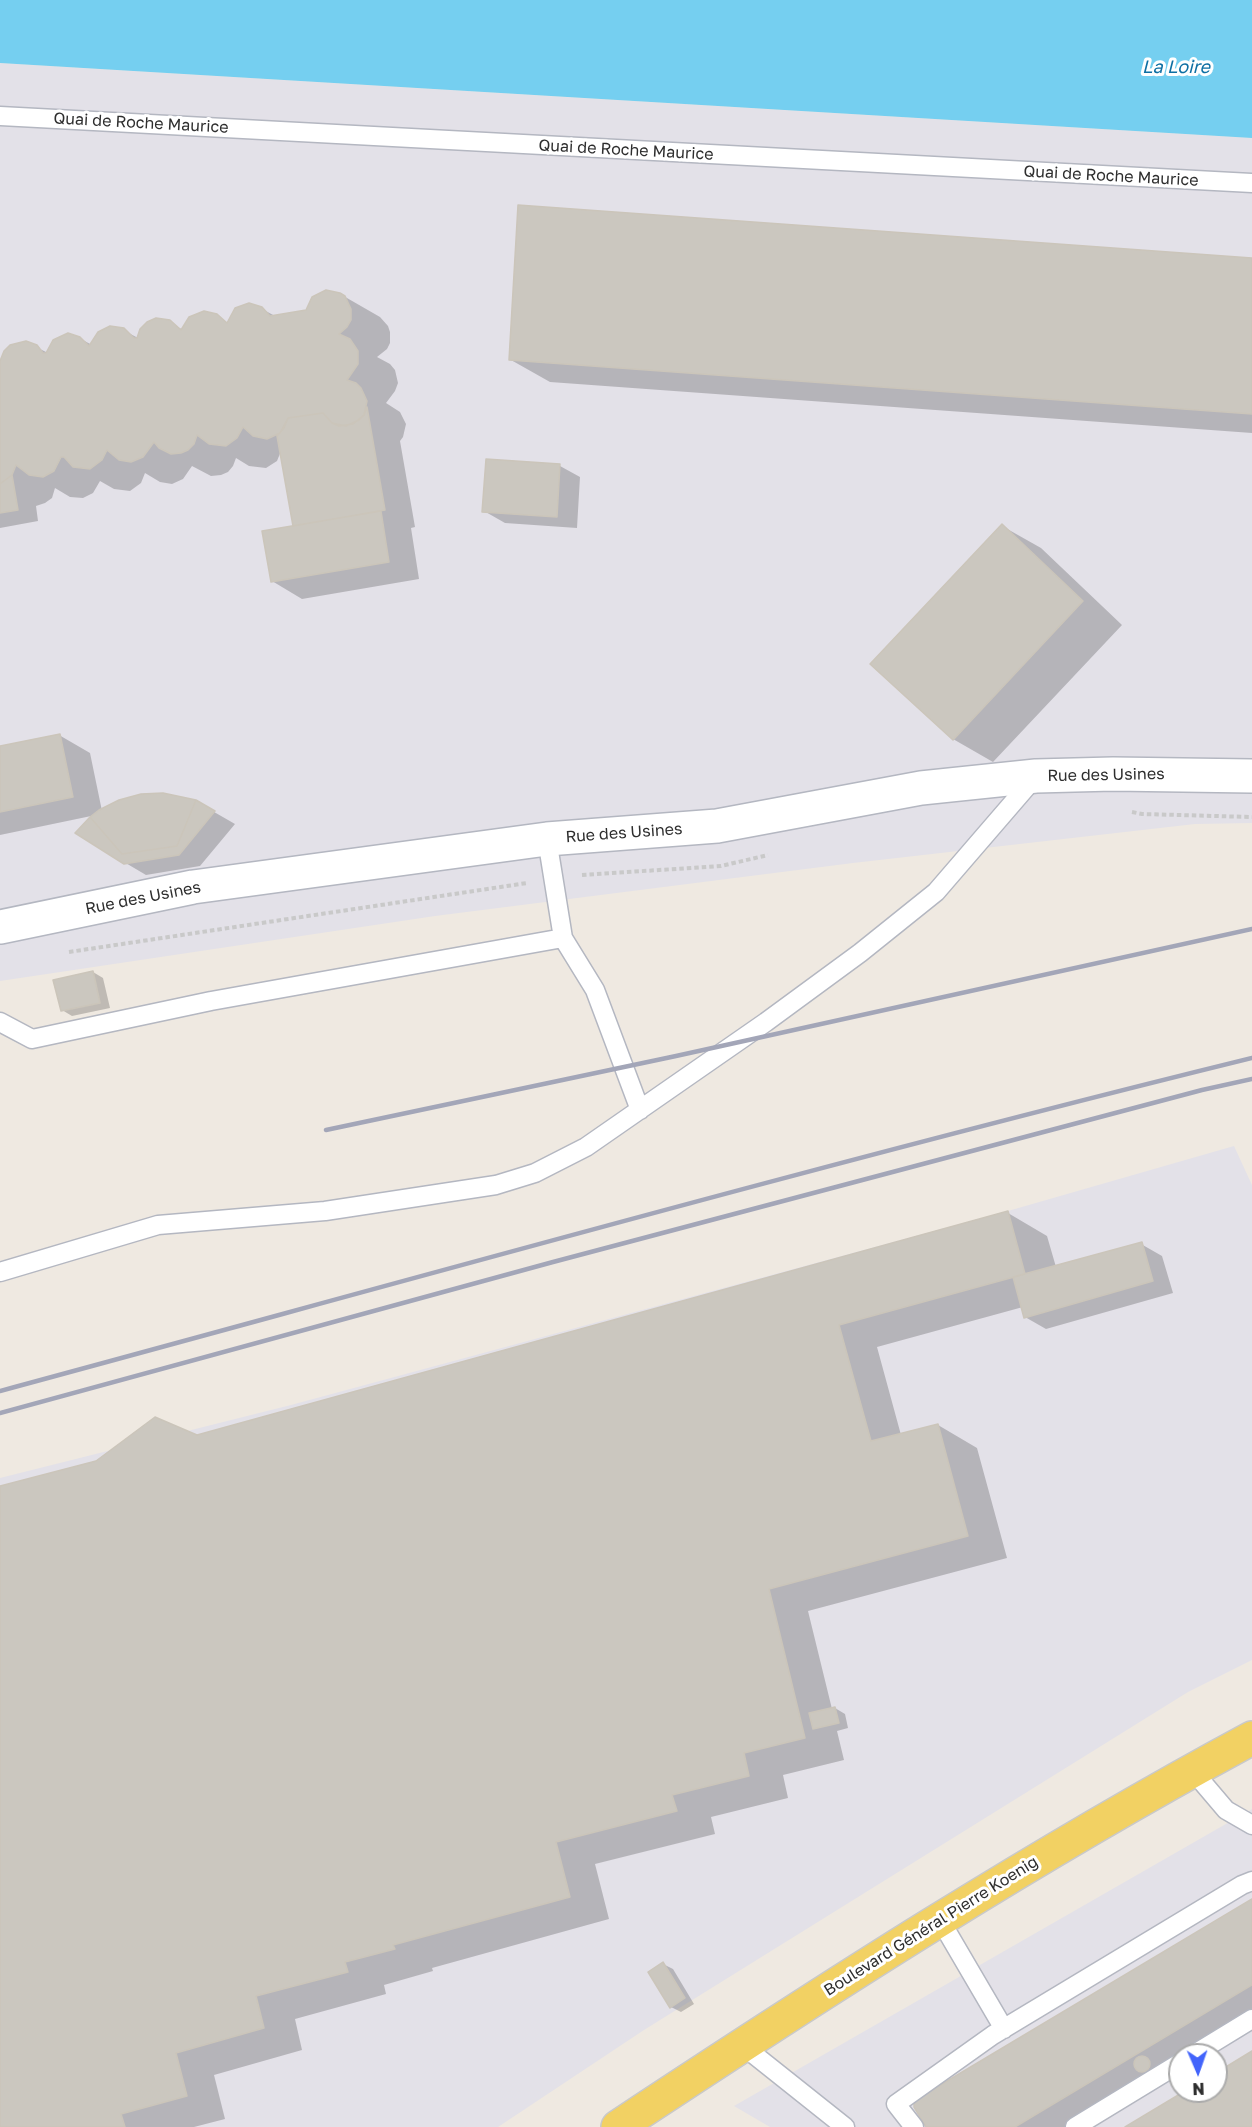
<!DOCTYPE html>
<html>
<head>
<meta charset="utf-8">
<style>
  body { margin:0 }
  #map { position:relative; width:1252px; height:2127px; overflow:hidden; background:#efe9e1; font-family:"Golos Text",sans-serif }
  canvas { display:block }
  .north { position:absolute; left:1168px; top:2043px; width:60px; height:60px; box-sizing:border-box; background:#fff; border:2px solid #ababab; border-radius:50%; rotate:178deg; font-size:16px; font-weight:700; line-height:24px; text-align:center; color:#2e2e2e }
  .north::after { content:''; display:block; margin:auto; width:21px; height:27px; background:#4264fb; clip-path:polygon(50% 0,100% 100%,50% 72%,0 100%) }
</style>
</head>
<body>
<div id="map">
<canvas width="1252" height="2127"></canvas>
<div class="north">N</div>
</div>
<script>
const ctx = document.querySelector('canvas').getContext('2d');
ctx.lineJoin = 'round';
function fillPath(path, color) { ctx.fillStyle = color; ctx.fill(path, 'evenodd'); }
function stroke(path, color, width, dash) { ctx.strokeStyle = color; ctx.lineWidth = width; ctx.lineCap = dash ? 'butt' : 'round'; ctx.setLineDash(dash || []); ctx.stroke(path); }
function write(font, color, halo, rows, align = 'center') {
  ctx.font = font + ' "Golos Text",sans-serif'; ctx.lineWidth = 6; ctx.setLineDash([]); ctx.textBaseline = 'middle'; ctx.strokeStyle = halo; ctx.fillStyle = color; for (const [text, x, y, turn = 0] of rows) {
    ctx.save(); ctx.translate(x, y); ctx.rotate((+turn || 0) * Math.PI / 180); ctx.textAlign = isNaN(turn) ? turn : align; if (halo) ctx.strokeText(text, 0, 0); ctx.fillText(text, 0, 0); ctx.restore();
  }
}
fillPath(new Path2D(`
  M0,63l1252,75v685l-57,1 -342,39 -418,53 -435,65z
  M1234,1146l18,39v475l-64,32 -544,338 -146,97h-498v-649l291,-73 717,-194z
  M1252,1809v318h-482l-36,-21zM1180,2055h36v36h-36z`), '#e3e1e8');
fillPath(new Path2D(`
  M0,0h1252v138l-1252,-75z`), '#75cff0');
fillPath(new Path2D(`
  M1252,259v174l-702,-51 -39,-22z
  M340,294l40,23 8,9 2,6v11l-3,6 -10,8 13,7 5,6 3,13 -3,8 -9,12 14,9 6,12 -3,13 -3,4 15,86 -4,1 8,51 -117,20 -30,-18 22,-54 -13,-76 -4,10 -11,7 -17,-2 -13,-8 -3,8 -5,6 -7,3 -10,1 -19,-10 -9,13 -11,5 -12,-2 -15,-9 -4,10 -11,8 -16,-2 -14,-8 -7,12 -10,5 -13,-1 -15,-9 -3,10 -7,5 -9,3 2,15 -38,7v-168l2,1 34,-14 12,6 31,-15 13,7 31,-15 15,8 31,-16 14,8 7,-12 14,-6 9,2 15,9 34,-14 13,7 32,-5z
  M560,466l20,11 -3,51 -72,-5 -21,-12z
  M1002,526l39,22 81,77 -129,137 -40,-23z
  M59,735l31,18 12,58 93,-10 40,23 -35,42 -54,9 -22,-13 -28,-47 -96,20v-87z
  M93,972l10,6 7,30 -38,8 -10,-6z
  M1008,1213l39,23 9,31 85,-23 21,12 11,37 -127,36 -21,-12 -2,-10 -146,40 24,88 37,-10 39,23 30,110 -199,53 24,98 3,-1 10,6 3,14 -11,3 7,29 -61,15 5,23 -77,19 4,17 -120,30 14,55 -177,49 1,3 -49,14 2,9 -91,25 7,31 -88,25 11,44 -31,8h-194v-639l197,-51z
  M1252,1900v130l-41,25h-31v19l-89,53h-163z
  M663,1964l10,5 21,35 -13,8 -10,-5z`), '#0003');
const building = new Path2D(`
  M518,205l734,53v156l-743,-54z
  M326,290l14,3 5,3 6,13v11l-4,7 -8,7 11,5 8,12v13l-11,16 9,3 5,5 6,13 -3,14 -11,9 -14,2 -7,-3 -9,-10 -35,5 -8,15 -13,6 -14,-3 -10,-9 -6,11 -11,8 -17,-2 -12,-9 -3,9 -6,6 -7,3 -10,1 -12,-6 -5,-6 -11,15 -12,5 -12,-2 -12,-10 -5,10 -12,9 -17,-2 -9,-10h-3l-7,14 -11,6 -14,-2 -13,-10 -4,10 -12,9v-123l4,-10 6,-6 16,-4 11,4 6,8h3l7,-13 15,-7 12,4 9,9 9,-14 12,-6 14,2 10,10h3l3,-9 7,-7 9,-4 14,2 11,10 8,-13 15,-6 13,3 10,9 8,-15 14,-5 13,4 8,9 36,-6 6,-13z
  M367,407l18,103 -92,16 -16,-90 7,-8 4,-10 35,-5 9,10 14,3 13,-6 5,-5z
  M486,459l74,5 -3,53 -75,-5z
  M12,475l6,35 -18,3v-29z
  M381,511l8,51 -118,20 -9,-51z
  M1002,524l81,77 -130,139 -83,-76z
  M60,734l13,63 -73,15v-66z
  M163,793l33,7 -19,46 -55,8 -32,-37 9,-7 20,-10 22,-6z
  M196,800l19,11 -36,44 -55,9 -49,-31 15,-16 32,37 55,-8z
  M93,971l7,32 -39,8 -8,-31z
  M1008,1211l17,63 -186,51 32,116 67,-17 30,112 -199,53 36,149 -61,15 5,23 -77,19 5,16 -121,31 14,55 -177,48 2,4 -50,13 3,10 -92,24 8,32 -88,25 11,43 -66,18 4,13h-125v-641l96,-25 59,-44 42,18z
  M1142,1242l11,39 -129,37 -11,-41z
  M835,1707l4,16 -26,6 -4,-16z
  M1252,1899v86l-237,142h-89l-12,-20v-5l3,-3z
  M663,1962l22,36 -15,10 -22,-36z
  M1252,2051v76h-127l60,-36h31v-18z
  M1134 2064a8 8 0 1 1 16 0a8 8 0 1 1-16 0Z`);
fillPath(building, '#cbc7bf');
stroke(building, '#cbc5ba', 1.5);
const lane = new Path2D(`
  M0,116l1252,67
  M547,839l16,99 32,52 45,120
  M0,1022l32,17 179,-38 352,-63
  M0,1272l158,-47 167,-14 171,-26 39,-12 51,-26 180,-125 94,-69 76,-61 100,-116
  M1192,1770l34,40 26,15
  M939,1918l65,111
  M742,2045l103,82
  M1193,2055l59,-36
  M914,2127l-18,-23 97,-69 249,-150 10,-4
  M1075,2127l105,-64`);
const street = new Path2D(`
  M0,927l193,-40 354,-48 170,-13 204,-38 115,-12 77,-2 139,2`);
const primary = new Path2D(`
  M618,2127c207,-137 415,-271 634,-389`);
stroke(lane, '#b4b7c1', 21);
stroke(street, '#b4b7c1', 36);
stroke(primary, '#c9c9c9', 36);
stroke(new Path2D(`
  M1132,812l10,2 110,3
  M582,875l139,-9 47,-11
  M69,952l458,-69`), '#c9c9c9', 4, [4.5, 3]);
stroke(lane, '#fff', 18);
stroke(street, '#fff', 33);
stroke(primary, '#f2d163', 33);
stroke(new Path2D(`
  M326,1130l350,-74 576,-127
  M0,1391c417,-113 833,-230 1252,-333
  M0,1413l553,-151 649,-172 50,-11`), '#a3a6b8', 4.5);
write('16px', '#2e2e2e', '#fff', [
  ["Quai de Roche Maurice",141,123,3],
  ["Quai de Roche Maurice",626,150,3],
  ["Quai de Roche Maurice",1111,176,3],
  ["Rue des Usines",1106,775,-1],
  ["Rue des Usines",624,833,-4],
  ["Rue des Usines",143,898,-11],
  ["Boulevard Général Pierre Koenig",931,1926,-32]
]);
write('italic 18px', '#0d6fa3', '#fff', [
  ["La Loire",1176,67]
]);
</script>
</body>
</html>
